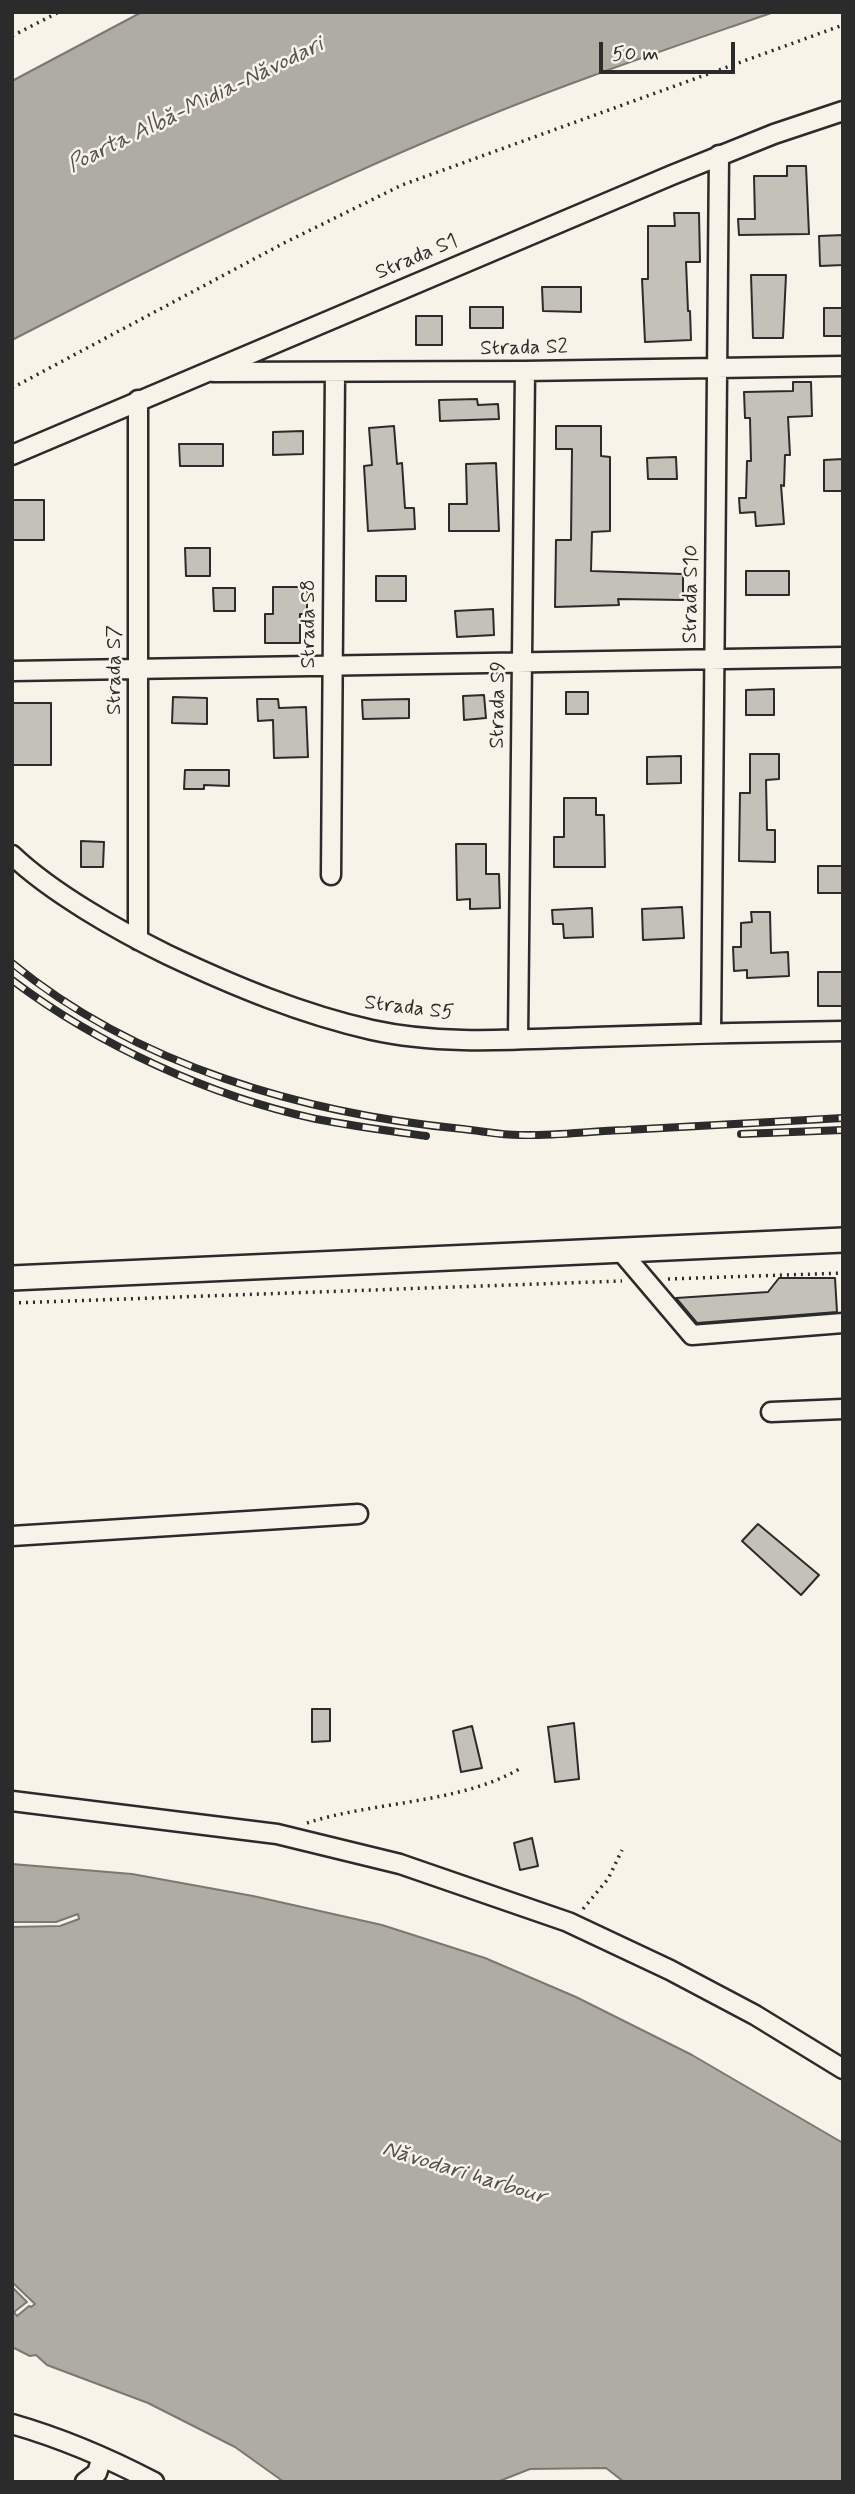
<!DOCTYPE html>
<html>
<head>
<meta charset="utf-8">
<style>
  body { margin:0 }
  #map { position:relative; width:855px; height:2494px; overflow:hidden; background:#f7f3e8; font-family:Mynerve,sans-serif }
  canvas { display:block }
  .frame { position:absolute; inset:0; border:14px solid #2b2b2b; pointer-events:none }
  .scale { position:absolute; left:599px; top:42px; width:136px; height:32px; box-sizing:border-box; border:4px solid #2b2b2b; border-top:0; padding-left:9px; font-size:21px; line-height:24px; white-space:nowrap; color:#2b2b2b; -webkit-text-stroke:5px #f7f3e8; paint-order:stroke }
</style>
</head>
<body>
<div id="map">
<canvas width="855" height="2494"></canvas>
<div class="frame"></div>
<div class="scale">50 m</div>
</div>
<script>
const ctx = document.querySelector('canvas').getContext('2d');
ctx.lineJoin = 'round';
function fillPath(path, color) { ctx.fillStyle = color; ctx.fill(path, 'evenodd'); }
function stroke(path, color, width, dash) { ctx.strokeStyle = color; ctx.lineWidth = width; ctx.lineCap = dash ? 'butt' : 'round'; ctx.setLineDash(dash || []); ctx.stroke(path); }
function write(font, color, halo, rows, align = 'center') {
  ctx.font = font + ' Mynerve,sans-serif'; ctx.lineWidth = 5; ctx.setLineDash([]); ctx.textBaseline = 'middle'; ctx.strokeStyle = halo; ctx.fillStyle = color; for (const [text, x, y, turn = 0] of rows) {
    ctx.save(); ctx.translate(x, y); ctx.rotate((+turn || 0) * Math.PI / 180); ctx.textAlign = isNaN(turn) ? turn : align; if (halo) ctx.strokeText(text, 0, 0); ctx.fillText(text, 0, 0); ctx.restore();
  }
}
const water = new Path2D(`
  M142,12h632c-106,37 -214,73 -318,117 -151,63 -298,136 -444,211v-259z
  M12,1864l120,10 121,22 129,29 103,33 91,39 116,58 151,88v339h-219l-18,-14 -76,1 -33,13h-213l-49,-35 -87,-44 -101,-38 -11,-10 -6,1 -18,-9v-60l15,15 -13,10 3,4 12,-10 2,1 4,-3 -23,-22v-355l48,-1 19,-7 -1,-5 -22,8h-44z`);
fillPath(water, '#afaca4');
stroke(water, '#7a7874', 2);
const building = new Path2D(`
  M787,166h19l3,68 -70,1 -1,-16h17l-1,-43h33z
  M674,213h25l1,49h-14l2,49h2l1,29 -46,2 -3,-63h6v-53h27z
  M843,235v30l-23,1 -1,-30z
  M751,275h35l-3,63h-30z
  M542,287h39v25l-38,-1z
  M470,307h33v21h-33z
  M824,308h19v28h-19z
  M416,316h26v29h-26z
  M793,382h18l1,34 -24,1 2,38h-5l-1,31 -3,-1 3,39 -28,2 -1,-14 -15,1 -1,-15h7l1,-37h4l-1,-43h-5l-1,-26 49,-1z
  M477,399l1,6 20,-1 1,15 -59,2 -1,-21z
  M394,426l3,38 5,-1 3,45h9l1,21 -47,2 -4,-65 8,-1 -3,-37z
  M556,426h45v30l9,1v74l-18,1 -1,39 92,3v26l-65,-1 1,6 -64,2 1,-67h15l1,-91h-16z
  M303,431v23l-30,1v-23z
  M179,444h44v22h-43z
  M676,457l1,22h-29l-1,-21z
  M843,459v32h-19v-31z
  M496,463l3,68h-50v-27h18l-1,-40z
  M12,500h32v40h-32z
  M185,548h25v28h-24z
  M746,571h43v24h-43z
  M376,576h30v25h-30z
  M273,587h34v27h-7v29h-35v-29h8z
  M213,588h22v23h-21z
  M493,609l1,26 -37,2 -2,-26z
  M774,689v26h-28v-25z
  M566,692h22v22h-22z
  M484,695l2,23 -22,2 -1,-24z
  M173,697l34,1v26l-35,-1z
  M257,699h21l1,9 27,-1 2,50 -34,1 -1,-38 -15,1z
  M409,699v19l-46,1 -1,-19z
  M12,703h39v62h-39z
  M750,754h29v25l-13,1 1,50h8v32l-36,-1 1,-68h10z
  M681,756v27l-34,1v-27z
  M185,770h44v16l-25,-1v4h-20z
  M564,798h32v17h8l1,52h-51v-30h10z
  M81,841l23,1 -1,25h-22z
  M456,844h30v30h13l1,34 -30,1v-10l-13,1z
  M818,866h25v27h-25z
  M682,907l2,31 -41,2 -1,-31z
  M592,908l1,29 -29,1 -1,-14h-10l-1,-14z
  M751,912h19l1,41 17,-1 1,24 -42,2v-8l-13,1 -1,-24h8v-24l11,-1z
  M818,972h25v34h-25z
  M779,1278h56l2,34 -140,11 -21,-25 92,-6z
  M758,1524l61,51 -18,20 -59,-54z
  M312,1709h18v32l-18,1z
  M574,1723l5,56 -24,3 -7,-55z
  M472,1726l10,42 -21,4 -8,-41z
  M532,1838l6,28 -18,4 -6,-27z`);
fillPath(building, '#c4c1b9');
stroke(building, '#2b2b2b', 2);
const minor = new Path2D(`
  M214,372l311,-1 318,-5
  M12,455l660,-280 102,-41 69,-23
  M12,671l831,-14
  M12,855c40,38 107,76 156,100 66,31 133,59 204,75 72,16 149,9 222,7 83,-3 166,-5 249,-6
  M331,875l4,-502
  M138,940v-540
  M711,1033l8,-878
  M518,1039l7,-668
  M619,1249l73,86 151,-12
  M771,1412l72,-3
  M12,1536l346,-22
  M12,1801l265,33 123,30 168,58 102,48 85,45 88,54
  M12,2424c49,14 96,34 142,58
  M85,2482l12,-9 5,-16`);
const major = new Path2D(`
  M12,1278l831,-38`);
stroke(minor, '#2b2b2b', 23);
stroke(major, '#2b2b2b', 28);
stroke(new Path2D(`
  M12,36l47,-24
  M12,388l272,-145 118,-58 441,-160
  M668,1279l175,-6
  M12,1303l610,-22
  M307,1823c67,-22 153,-19 214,-55
  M583,1909l25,-30 14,-29`), '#2b2b2b', 3.5, [2, 5]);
stroke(minor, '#f7f3e8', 18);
stroke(major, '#f7f3e8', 23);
const rail = new Path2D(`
  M12,963c124,102 293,151 451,166 19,2 38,6 57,6 35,1 71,-4 106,-5 72,-4 145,-8 217,-12
  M12,980c86,65 198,116 304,139 36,7 74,12 110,17
  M741,1134l102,-4`);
stroke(rail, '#2b2b2b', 8);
stroke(rail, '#f7f3e8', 5, [16]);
write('21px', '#2b2b2b', '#f7f3e8', [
  ["Strada S1",417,258,-23],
  ["Strada S2",524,349,-1],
  ["Strada S10",692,594,-89],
  ["Strada S8",310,624,-90],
  ["Strada S7",116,670,-90],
  ["Strada S9",499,705,-89],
  ["Strada S5",409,1009,7]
]);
write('italic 23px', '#53524f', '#f7f3e8', [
  ["Poarta Albă-Midia-Năvodari",196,106,-26],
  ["Năvodari harbour",464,2174,17]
]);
</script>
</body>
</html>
